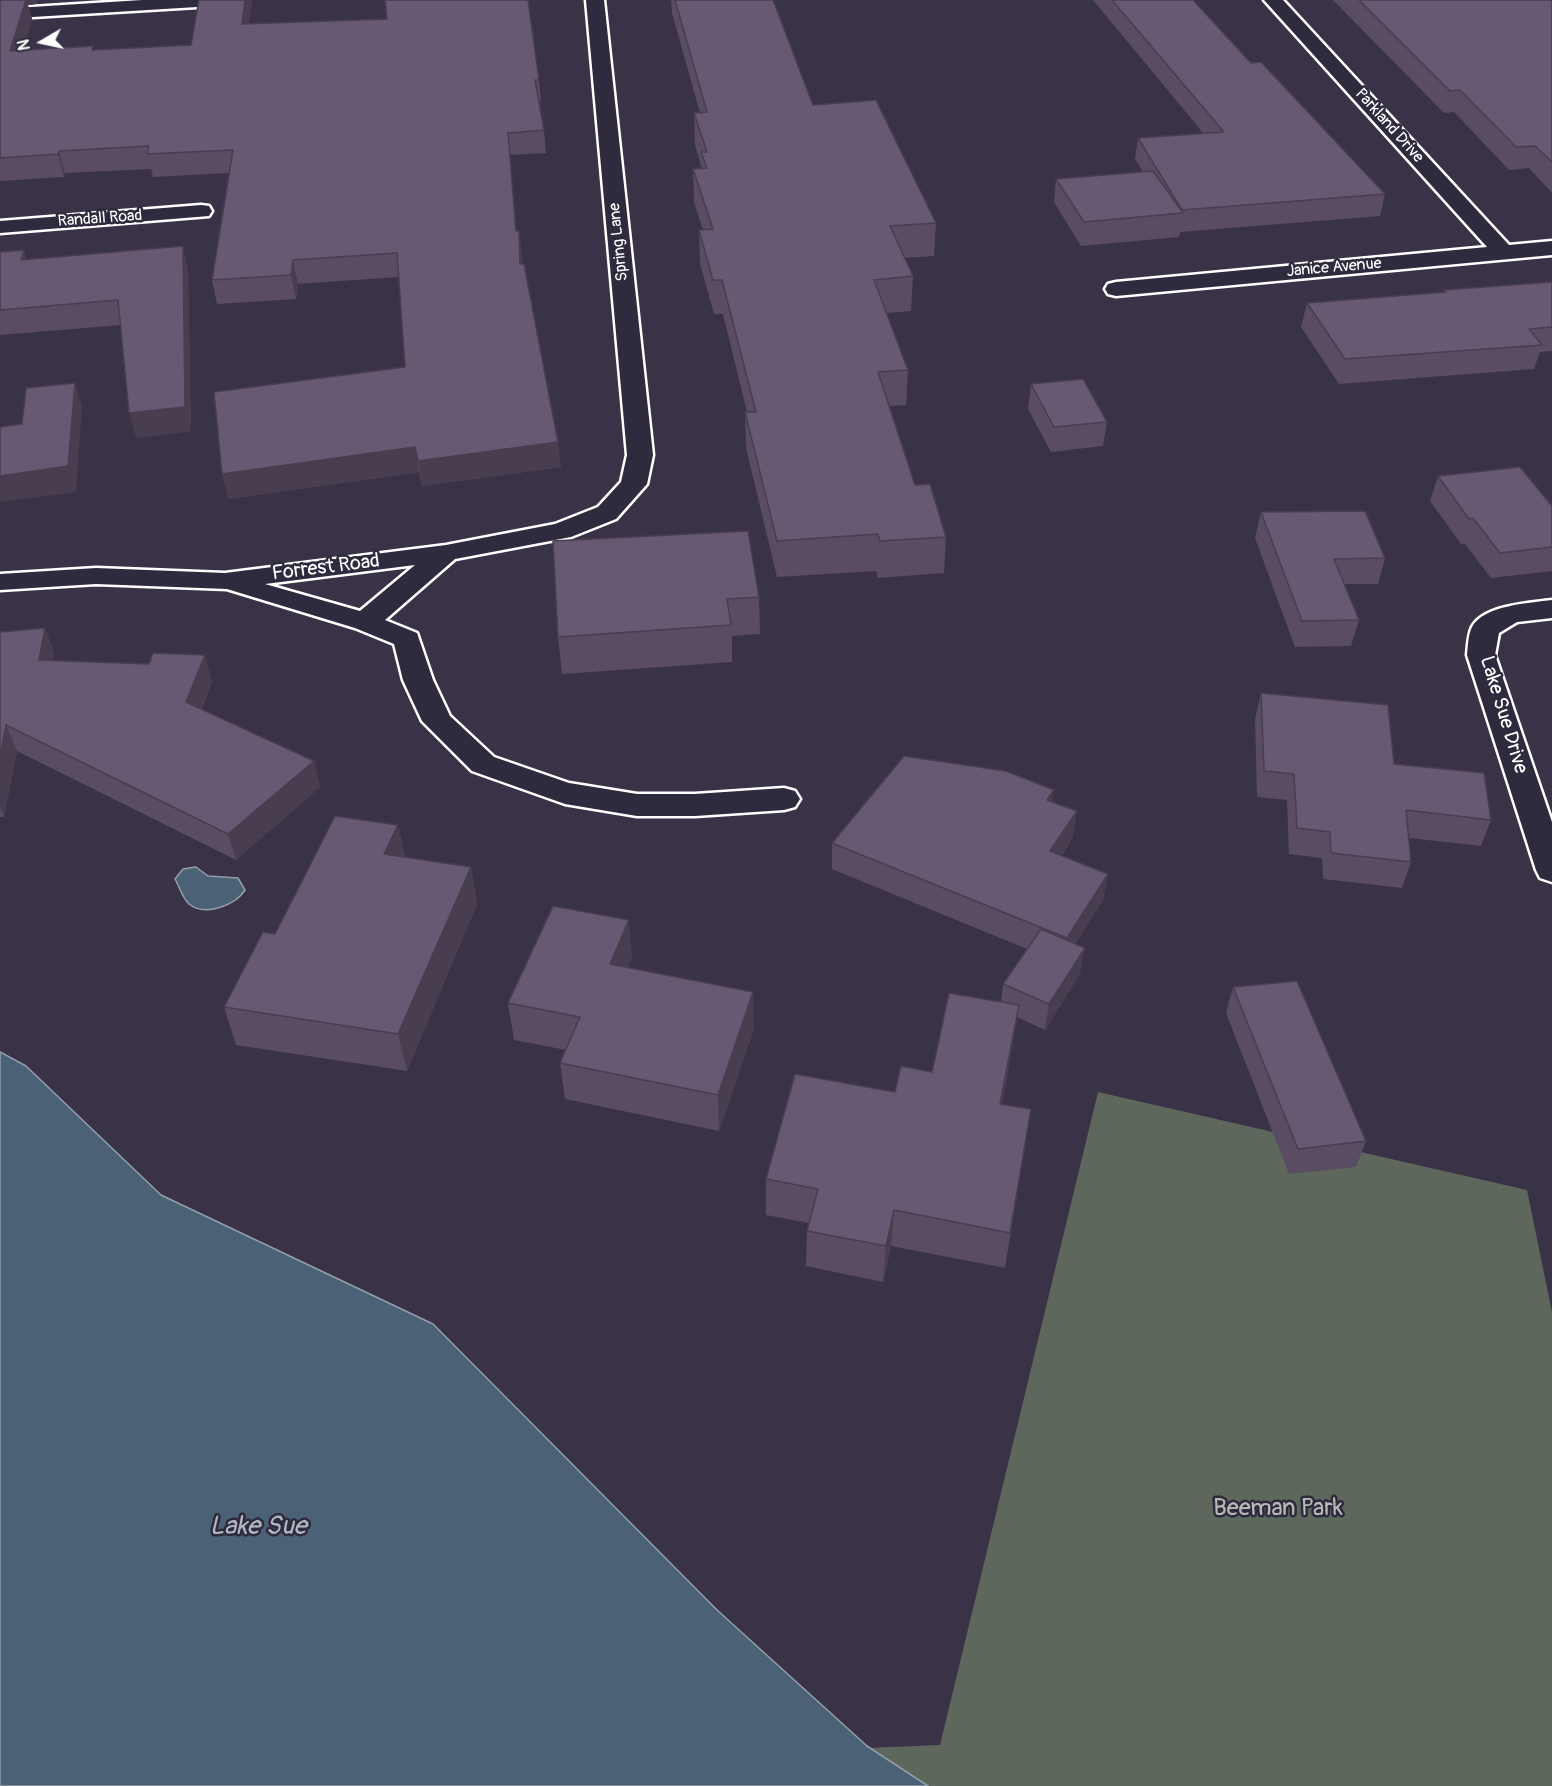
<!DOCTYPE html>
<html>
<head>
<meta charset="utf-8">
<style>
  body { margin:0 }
  #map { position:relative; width:1552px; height:1786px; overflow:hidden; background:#3a3348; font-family:Pangolin,sans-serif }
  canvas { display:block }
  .north { position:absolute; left:12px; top:12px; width:60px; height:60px; -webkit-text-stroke:4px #2f2a3d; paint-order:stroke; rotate:261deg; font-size:16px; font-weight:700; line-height:24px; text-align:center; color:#fff }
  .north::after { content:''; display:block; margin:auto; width:21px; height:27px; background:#fff; clip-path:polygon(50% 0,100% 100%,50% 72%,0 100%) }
</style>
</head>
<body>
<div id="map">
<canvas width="1552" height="1786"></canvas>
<div class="north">N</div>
</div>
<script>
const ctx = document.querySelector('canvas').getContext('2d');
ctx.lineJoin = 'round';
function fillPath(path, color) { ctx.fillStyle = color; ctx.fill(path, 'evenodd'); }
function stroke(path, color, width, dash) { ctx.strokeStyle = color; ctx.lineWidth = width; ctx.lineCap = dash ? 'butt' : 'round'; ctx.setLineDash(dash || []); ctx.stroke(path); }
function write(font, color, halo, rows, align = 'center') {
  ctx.font = font + ' Pangolin,sans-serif'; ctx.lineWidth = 5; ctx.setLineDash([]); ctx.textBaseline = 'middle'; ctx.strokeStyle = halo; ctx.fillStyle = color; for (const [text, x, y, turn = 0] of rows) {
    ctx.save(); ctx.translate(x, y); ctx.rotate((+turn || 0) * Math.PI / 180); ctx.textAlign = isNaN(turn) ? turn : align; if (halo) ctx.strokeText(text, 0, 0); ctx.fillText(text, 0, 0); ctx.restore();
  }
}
fillPath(new Path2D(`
  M1098,1092l429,98 25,122v474h-1044l-1,-23 433,-18z`), '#5e675b');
const water = new Path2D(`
  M196,867l12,9 30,2 7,12c-9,15 -40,27 -56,14 -6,-5 -10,-18 -14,-25l8,-10z
  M0,1052l26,14 135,129 272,129 284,286 150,136 61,40h-928z`);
fillPath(water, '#4b6175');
stroke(water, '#93a0ac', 1.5);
const minor = new Path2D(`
  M142,0h97l-9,5 -230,14v-10z
  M586,0h18l49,455 -6,29 -31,35 -45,18 -116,22 -70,61 32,13 16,47 17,36 44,41 75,26 68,11h58l89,-6 11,3 5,8 -5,8 -11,3 -89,6h-58l-72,-12 -93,-33 -50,-50 -19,-41 -9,-36 -39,-16 -128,-39 -131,-5 -96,6v-16l96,-6 129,5 221,-28 109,-21 43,-17 23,-25 6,-27zM415,565l-55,46 -95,-27z
  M1264,0h19l226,245 43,-4v14l-436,41 -8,-2 -3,-5 3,-5 8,-2 371,-35z
  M201,205l8,1 3,5 -3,5 -209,17v-12z
  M1552,600v18l-35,4 -18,11 -4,22 57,167v60l-12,-4 -4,-8 -69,-215c1,-9 1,-20 5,-28 12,-22 58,-24 80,-27z`);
stroke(minor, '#fff', 5);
fillPath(minor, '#2f2a3d');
fillPath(new Path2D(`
  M0,0l36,4 -8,1 4,14 -9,31h71l97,-5 8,-45h53l-3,23 290,57 2,22h-2l5,28 2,23 -36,2 6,76 6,23v10l39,203 -139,19 -3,-14 -190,27 -7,-25 183,-107 -6,-90 -101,7 -2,15 -79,5 -5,-24 17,-107 -76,4 -2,-8 -86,4 -1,4 -64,4z
  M671,0h102l40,105 123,118 -2,33 -30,2 9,18 -2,35 -24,2 21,57 -2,35 -17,1 26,79 31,52 -2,36 -66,5 -2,-7 -99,6 -31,-129 -1,-36h2l-24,-98h-9l-14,-50 -1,-34h4l-9,-28 -1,-33h9l-7,-24 -1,-32h6l-28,-100z
  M1093,0h100l58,63 134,131 -5,22 -200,16 -1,5 -98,9 -27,-44 2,-23 87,-7 -8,-13 3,-21 66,-4z
  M1333,0h219v193l-23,-25 -20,2 -55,-58 -10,1z
  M0,252l27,7 161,11 3,161 -55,7 -15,-113 -121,10z
  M1552,282v69l-12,1 -6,17 -195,15 -38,-57 6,-24 137,-10v-3z
  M1031,384l76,38 -4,24 -52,6 -23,-43z
  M1438,476l114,30v65l-61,7 -26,-34h-4l-31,-43z
  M1261,512l124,46 -7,26h-34l15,36 -8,26 -56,1 -40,-109z
  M553,541l206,56 1,37 -28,2v26l-170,12 -4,-37z
  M45,628l9,26 -1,7 159,20 -10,28 112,52 6,26 -84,73 -219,-109 -13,66h-4v-185z
  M1261,693l133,71 97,56 -10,26 -72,-8 2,24 -9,26 -79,-9 -1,-21 -33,-4 -2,-54 -30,-3 -2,-78z
  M1053,802l20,35 -12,19 47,18 -5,26 -28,44 5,30 -35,56 -28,-13 -4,25 -11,62 29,5 -26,159 -114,-22 -8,36 -77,-16 1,-35 2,-8 -43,-8v-36l129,-87 37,-20 69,-70 2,-18 24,-35 -195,-80v-26z
  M398,825l7,32 66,10 6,37 -70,167 -171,-26 -12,-38 51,-73z
  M632,957l-4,10 126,62 -35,102 -154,-32 -5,-36 6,-13 -52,-10 -6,-37z
  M1233,987l133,154 -10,26 -67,7 -63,-161z`), '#594c63');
fillPath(new Path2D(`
  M0,0h38l-2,4 -8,1 4,14 -16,53 -6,-21z
  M245,0h7l-6,45 -4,-21z
  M59,151l6,22 -1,4 -6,-23z
  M519,231l3,23v34l-2,-24z
  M183,246l5,24 3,161 -55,7 -7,-25z
  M24,250l7,24 -10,-14z
  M293,260l5,24 -2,15 -5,-24z
  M75,383l7,24 -6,85 -76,10v-26z
  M558,442l3,25 -139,19 -4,-25z
  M415,447l4,25 -190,27 -7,-25z
  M45,628l9,26 -6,32 -9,-26z
  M205,655l7,26 -18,47 -8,-26z
  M6,725l11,26 -13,66 -4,-10v-49z
  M314,761l6,26 -84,73 -8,-26z
  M1054,790l-3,26 -4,-16z
  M1077,811l-4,26 -27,40 4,-26z
  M398,825l8,38 -22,-9z
  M471,867l6,37 -70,167 -9,-37z
  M1108,874l-5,26 -40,64 4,-26z
  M629,920l3,37 -19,44 -3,-37z
  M1085,948l-5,26 -35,56 4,-26z
  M753,992l1,37 -35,102 -1,-36z
  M1019,1005l-6,37 -18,98 5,-36z
  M894,1210l-3,36 -8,36 3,-36z`), '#483e50');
const building = new Path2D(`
  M0,0h26l-16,51 83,-5 -1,4 99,-5 8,-45h46l-3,24 145,-5 -2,-19h143l11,80h-4l9,50 -36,3 8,98h3l1,33h4l34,178 -140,19 -3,-14 -193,27 -8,-82 191,-25 -8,-114 -104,7 -2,15 -79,5 21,-130 -86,4 2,-8 -90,5 -1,3 -58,4z
  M675,0h98l40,105 63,-5 60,123 -46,3 23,50 -39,4 34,90 -30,2 37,113 15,-1 16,53 -66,4 -2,-7 -101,7 -32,-129h11l-34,-132h-9l-14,-50 14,-1 -20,-60 14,-1 -6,-16h6l-13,-39 13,-1z
  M1112,0h81l58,63 10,-1 124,132 -203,16 -44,-72 86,-6z
  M1359,0h193v162l-17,-16 -19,1 -56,-57 -10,1z
  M1153,171l30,42 -99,9 -28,-43z
  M183,246l2,161 -56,6 -11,-113 -118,10v-58l24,-2 -3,10z
  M1552,282v45l-23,2 13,16 -197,14 -38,-56 139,-11 -2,-2z
  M1083,379l24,43 -53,5 -23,-43z
  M75,383l-7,83 -68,10v-49l22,-3 4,-36z
  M1520,467l32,39v41l-52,6 -27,-35 -4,1 -31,-43z
  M1365,511l20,47 -51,1 25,61 -57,1 -41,-109z
  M748,531l11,66 -32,2 4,26 -173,12 -5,-96z
  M45,628l-6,32 110,4 4,-11 52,2 -19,47 128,59 -86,73 -222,-109 -6,33v-126z
  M1261,693l127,12 6,59 90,9 7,47 -85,-10 5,52 -80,-9 -1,-21 -33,-4 -3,-54 -30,-3z
  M904,756l102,15 48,19 -7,10 30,11 -27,40 58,23 -41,64 -235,-95z
  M335,816l63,9 -14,29 87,13 -73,167 -174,-27 39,-75 12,2z
  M553,906l76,14 -19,44 143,28 -35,103 -158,-32 20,-46 -72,-14z
  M1041,929l44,19 -36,56 -46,-20z
  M1297,981l69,160 -68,8 -65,-162z
  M949,993l70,12 -19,99 31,5 -21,124 -116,-23 -8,36 -79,-15 11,-42 -52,-10 29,-105 100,18 6,-26 31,6z`);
fillPath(building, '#675873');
stroke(building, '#483e50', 1.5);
write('16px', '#fff', '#2f2a3d', [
  ["Parkland Drive",1389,126,48],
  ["Randall Road",100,219,-4],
  ["Spring Lane",619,242,-96],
  ["Janice Avenue",1334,268,-5]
]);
write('20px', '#fff', '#2f2a3d', [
  ["Forrest Road",326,568,-7],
  ["Lake Sue Drive",1503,715,73]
]);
write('24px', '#b7bbb5', '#2f2a3d', [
  ["Beeman Park",1278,1509]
]);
write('italic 26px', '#aeb8c1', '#2f2a3d', [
  ["Lake Sue",258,1527]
]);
</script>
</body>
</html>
